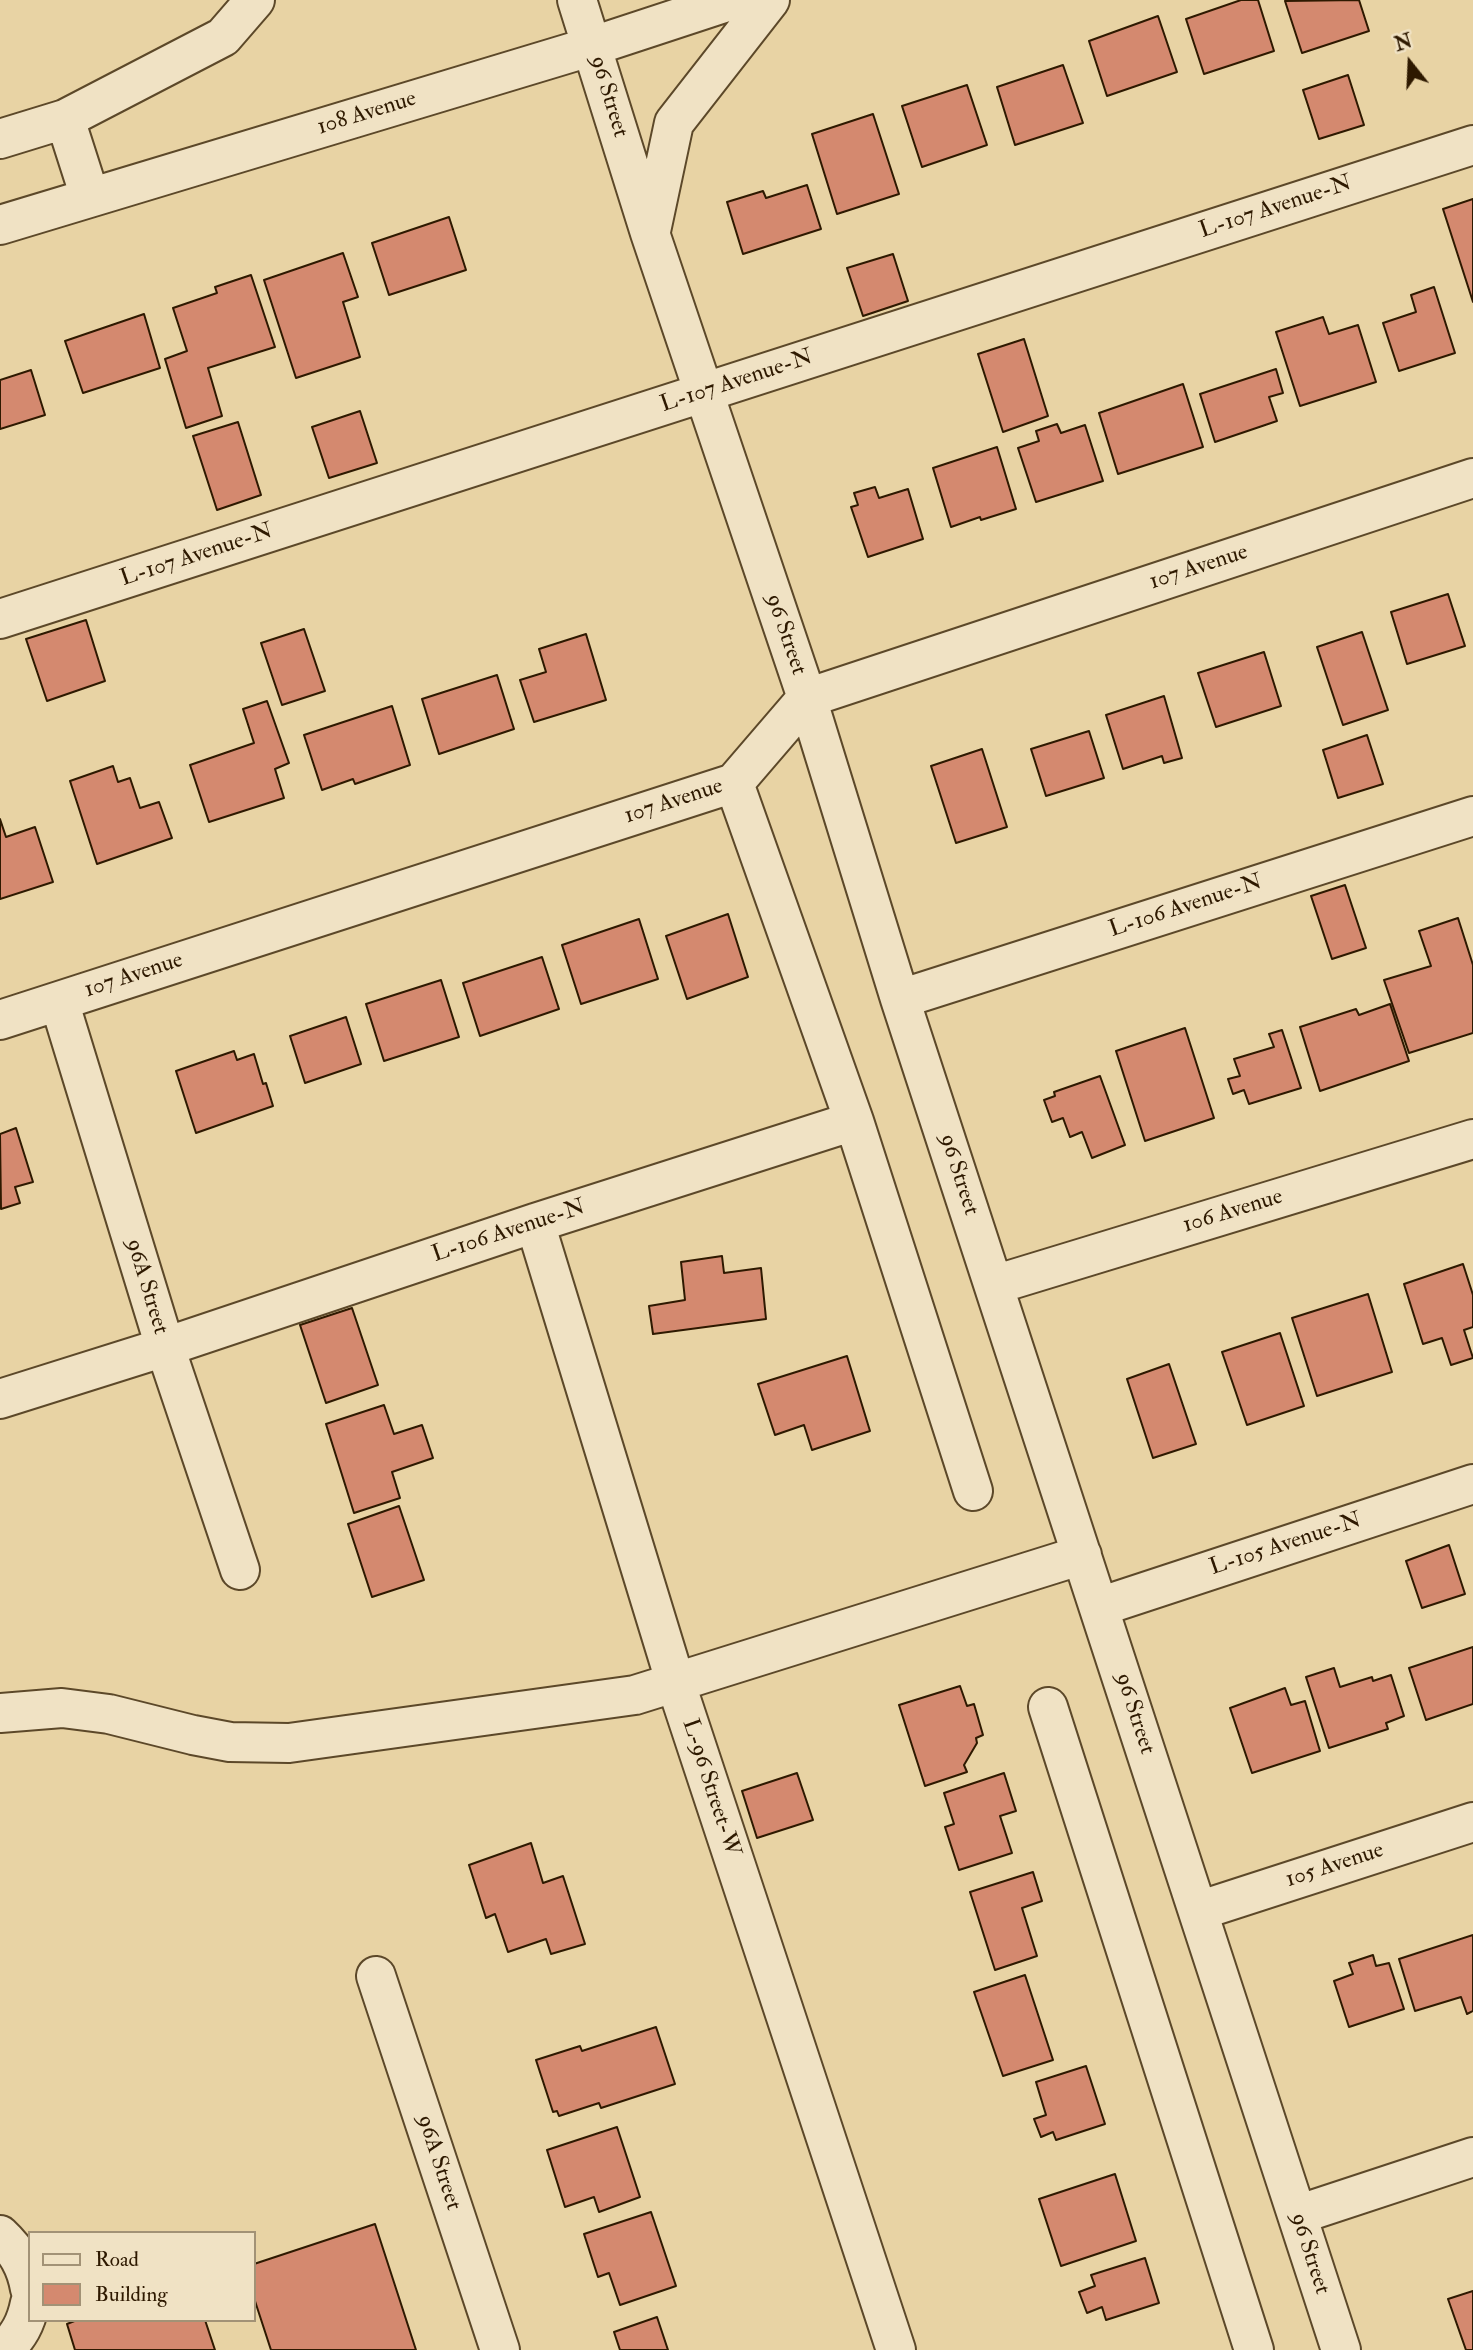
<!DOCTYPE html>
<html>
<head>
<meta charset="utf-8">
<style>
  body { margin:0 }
  #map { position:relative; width:1473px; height:2350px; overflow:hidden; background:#e8d3a4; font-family:"IM FELL Double Pica",serif }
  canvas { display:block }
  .legend { position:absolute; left:28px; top:2231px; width:228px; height:91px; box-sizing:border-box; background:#f0e2c4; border:2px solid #a29276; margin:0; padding:9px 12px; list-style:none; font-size:21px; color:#2e1900 }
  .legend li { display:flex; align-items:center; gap:14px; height:35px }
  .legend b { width:35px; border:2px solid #a29276 }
  .north { position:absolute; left:1375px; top:28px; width:70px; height:70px; -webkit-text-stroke:5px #f0e2c4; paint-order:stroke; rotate:342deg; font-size:19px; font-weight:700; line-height:28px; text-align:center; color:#2e1900 }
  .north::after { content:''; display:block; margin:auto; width:24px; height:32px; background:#2e1900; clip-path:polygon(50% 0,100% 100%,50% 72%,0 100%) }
</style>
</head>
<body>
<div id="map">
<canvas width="1473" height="2350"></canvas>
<ul class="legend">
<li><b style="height:9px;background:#f0e2c4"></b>Road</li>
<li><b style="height:19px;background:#d4896f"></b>Building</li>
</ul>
<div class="north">N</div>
</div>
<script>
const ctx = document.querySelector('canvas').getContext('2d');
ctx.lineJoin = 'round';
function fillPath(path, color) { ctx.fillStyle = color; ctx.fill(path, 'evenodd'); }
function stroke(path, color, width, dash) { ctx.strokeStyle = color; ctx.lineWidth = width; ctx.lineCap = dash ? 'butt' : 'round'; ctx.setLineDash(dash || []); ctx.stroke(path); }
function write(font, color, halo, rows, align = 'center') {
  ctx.font = font + ' "IM FELL Double Pica",serif'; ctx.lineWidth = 6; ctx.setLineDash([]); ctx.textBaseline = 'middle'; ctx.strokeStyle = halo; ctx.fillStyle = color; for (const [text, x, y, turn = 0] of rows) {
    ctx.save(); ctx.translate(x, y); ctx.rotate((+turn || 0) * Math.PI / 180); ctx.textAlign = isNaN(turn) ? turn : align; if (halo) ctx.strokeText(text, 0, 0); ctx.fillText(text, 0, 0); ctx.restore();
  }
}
const building = new Path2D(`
  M1241,0h17l16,51 -70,23 -18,-55z
  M1359,0l10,31 -67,22 -17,-52z
  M1158,16l19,56 -70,24 -18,-55z
  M1063,65l20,58 -68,22 -18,-58z
  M1348,75l16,50 -45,14 -16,-49z
  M967,85l20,60 -65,22 -20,-61z
  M873,114l26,80 -62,20 -25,-80z
  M807,185l14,44 -78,25 -16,-52 36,-11 3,7z
  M1473,199v103l-30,-93z
  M449,217l17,53 -77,25 -17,-52z
  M343,253l15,44 -15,5 17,55 -64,21 -32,-98z
  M893,254l15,47 -45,15 -16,-48z
  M251,275l24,72 -67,21 14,48 -36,12 -21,-69 22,-8 -14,-43 44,-15 -2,-6z
  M1434,287l21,66 -56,18 -16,-48 33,-11 -5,-17z
  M144,314l16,54 -77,25 -18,-52z
  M1323,317l6,17 29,-9 18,57 -76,24 -24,-74z
  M1024,339l24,77 -45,16 -25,-78z
  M1276,369l7,24 -14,4 8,24 -62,21 -15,-48z
  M31,370l14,45 -45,14v-49z
  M1183,384l20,63 -85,27 -19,-61z
  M360,411l17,52 -48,15 -17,-51z
  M238,422l23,73 -44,15 -24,-74z
  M1057,424l4,9 24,-8 18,56 -67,21 -18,-54 21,-7 -3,-10z
  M997,447l19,62 -35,11 -1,-3 -29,10 -18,-59z
  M875,487l4,11 29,-9 15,50 -55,18 -17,-50 7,-2 -4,-12z
  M1448,594l17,52 -58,18 -16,-52z
  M86,620l19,61 -58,20 -21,-62z
  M304,629l21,62 -43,14 -21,-62z
  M1362,632l26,78 -45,15 -26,-78z
  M586,634l20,66 -72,22 -14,-42 26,-8 -7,-23z
  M1264,652l17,54 -65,21 -18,-54z
  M497,675l17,54 -75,25 -17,-55z
  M1164,696l18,62 -18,5 -2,-7 -39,13 -17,-54z
  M267,701l22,62 -14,6 9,29 -75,24 -19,-57 64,-22 -11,-34z
  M392,706l18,59 -55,19 -2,-5 -31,11 -18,-55z
  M1089,731l15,47 -58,18 -15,-47z
  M1367,735l16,49 -45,14 -15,-48z
  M982,749l25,78 -51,16 -25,-77z
  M113,766l5,16 12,-4 10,30 19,-6 13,36 -75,26 -27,-83z
  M0,819l6,18 29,-10 18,55 -53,17z
  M1345,885l21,63 -34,11 -21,-63z
  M728,914l20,63 -61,22 -21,-63z
  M1458,918l15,47v68l-64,20 -25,-73 47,-14 -12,-35z
  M639,919l19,60 -77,25 -19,-59z
  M542,957l17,52 -79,27 -17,-53z
  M441,980l18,57 -75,24 -18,-57z
  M1390,1004l19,57 -89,30 -20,-64 56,-18 3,6z
  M346,1017l15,47 -56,19 -15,-47z
  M1185,1028l29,90 -69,23 -29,-90z
  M1282,1030l19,58 -52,16 -5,-14 -11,4 -5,-15 12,-3 -6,-17 40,-12 -5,-13z
  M234,1051l3,9 17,-6 9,30 3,-1 7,23 -77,27 -20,-62z
  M1100,1076l25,69 -33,13 -10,-26 -12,5 -7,-19 -11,4 -8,-22 11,-4 -1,-4z
  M16,1128l17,54 -18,5 5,16 -19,6 -1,-75z
  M722,1256l2,17 37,-5 5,51 -113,15 -4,-28 36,-6 -4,-38z
  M1463,1264l10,31v32l-9,3 9,28 -22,7 -9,-27 -19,6 -19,-60z
  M1368,1294l24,78 -75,24 -25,-78z
  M352,1308l26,77 -52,18 -26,-78z
  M1280,1333l24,73 -57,19 -25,-73z
  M847,1356l23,75 -58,19 -8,-25 -29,10 -17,-51z
  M1169,1364l27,80 -43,14 -26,-79z
  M384,1405l10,29 28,-9 11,33 -41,14 8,26 -46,15 -28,-89z
  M399,1506l25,74 -52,17 -24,-73z
  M1449,1545l16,49 -43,14 -16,-47z
  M1473,1647v57l-47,16 -17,-52z
  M1334,1668l6,19 32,-10 1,4 18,-6 13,41 -18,7 2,6 -59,19 -23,-71z
  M960,1686l7,20 7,-2 9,31 -7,3 1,5 -13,22 3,7 -42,14 -26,-81z
  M1285,1688l6,17 14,-4 15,50 -68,22 -22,-65z
  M797,1773l16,47 -56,18 -15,-47z
  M1004,1773l12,38 -16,5 12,37 -53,17 -14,-43 9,-3 -10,-31z
  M531,1843l12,40 20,-7 22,68 -34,10 -5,-15 -38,13 -13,-38 -9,4 -17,-53z
  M1033,1872l9,29 -20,7 15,48 -42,14 -25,-78z
  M1473,1935v76l-6,3 -6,-17 -46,14 -16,-52z
  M1373,1955l3,11 13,-3 15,46 -55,18 -15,-46 19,-7 -4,-11z
  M1025,1975l28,85 -50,16 -29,-84z
  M656,2027l19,57 -74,24 -2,-5 -40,13 -2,-5 -4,1 -17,-52 44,-14 2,5z
  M1086,2066l19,58 -49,16 -3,-8 -12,5 -7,-18 12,-4 -10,-33z
  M617,2127l23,70 -41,15 -5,-15 -29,10 -18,-57z
  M1115,2174l21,67 -75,25 -22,-67z
  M651,2212l25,74 -56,19 -11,-32 -11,4 -14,-43z
  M375,2224l41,126h-145l-17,-52v-34z
  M1145,2258l14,45 -53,17 -4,-13 -15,6 -8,-21 16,-6 -4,-11z
  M1473,2291v59h-7l-18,-51z
  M657,2317l11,33h-48l-6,-18z
  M77,2320h128l10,30h-140l-8,-26z`);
fillPath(building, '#d4896f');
stroke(building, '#2e1900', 2);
const minor = new Path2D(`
  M577,0l73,233 157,465 93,301 441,1351
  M65,119l25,78
  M0,139l65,-20 158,-82 32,-37
  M0,225l593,-179 140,-46
  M651,231l23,-108 96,-123
  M0,619l1473,-474
  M734,783l120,338 119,370
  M900,999l573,-183
  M59,1001l106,346 75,223
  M0,1020l734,-237 73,-85 666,-220
  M535,1223l141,461 220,666
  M994,1285l479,-146
  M0,1399l165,-52 370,-124 319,-102
  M1099,1607l374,-123
  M1048,1707l206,643
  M0,1713l62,-5 47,6 84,21 37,7 59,1 346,-48 447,-140
  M1198,1911l275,-89
  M376,1976l124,374
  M1297,2215l176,-58
  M0,2235c17,16 26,31 30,54
  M4,2350c15,-14 22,-27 26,-47`);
stroke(minor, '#5c4829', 42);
stroke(minor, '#f0e2c4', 38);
write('23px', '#2e1900', '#f0e2c4', [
  ["96 Street",608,97,73],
  ["108 Avenue",367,114,-17],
  ["L-107 Avenue-N",1276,208,-18],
  ["L-107 Avenue-N",737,382,-18],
  ["L-107 Avenue-N",197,556,-18],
  ["107 Avenue",1199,568,-18],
  ["96 Street",785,635,71],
  ["107 Avenue",674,802,-18],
  ["L-106 Avenue-N",1186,907,-18],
  ["107 Avenue",134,976,-18],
  ["96 Street",958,1175,72],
  ["106 Avenue",1233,1212,-17],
  ["L-106 Avenue-N",509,1232,-18],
  ["96A Street",146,1287,73],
  ["L-105 Avenue-N",1286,1545,-18],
  ["96 Street",1134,1714,72],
  ["L-96 Street-W",710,1788,72],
  ["105 Avenue",1335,1866,-18],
  ["96A Street",438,2163,72],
  ["96 Street",1309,2254,72]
]);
</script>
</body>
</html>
